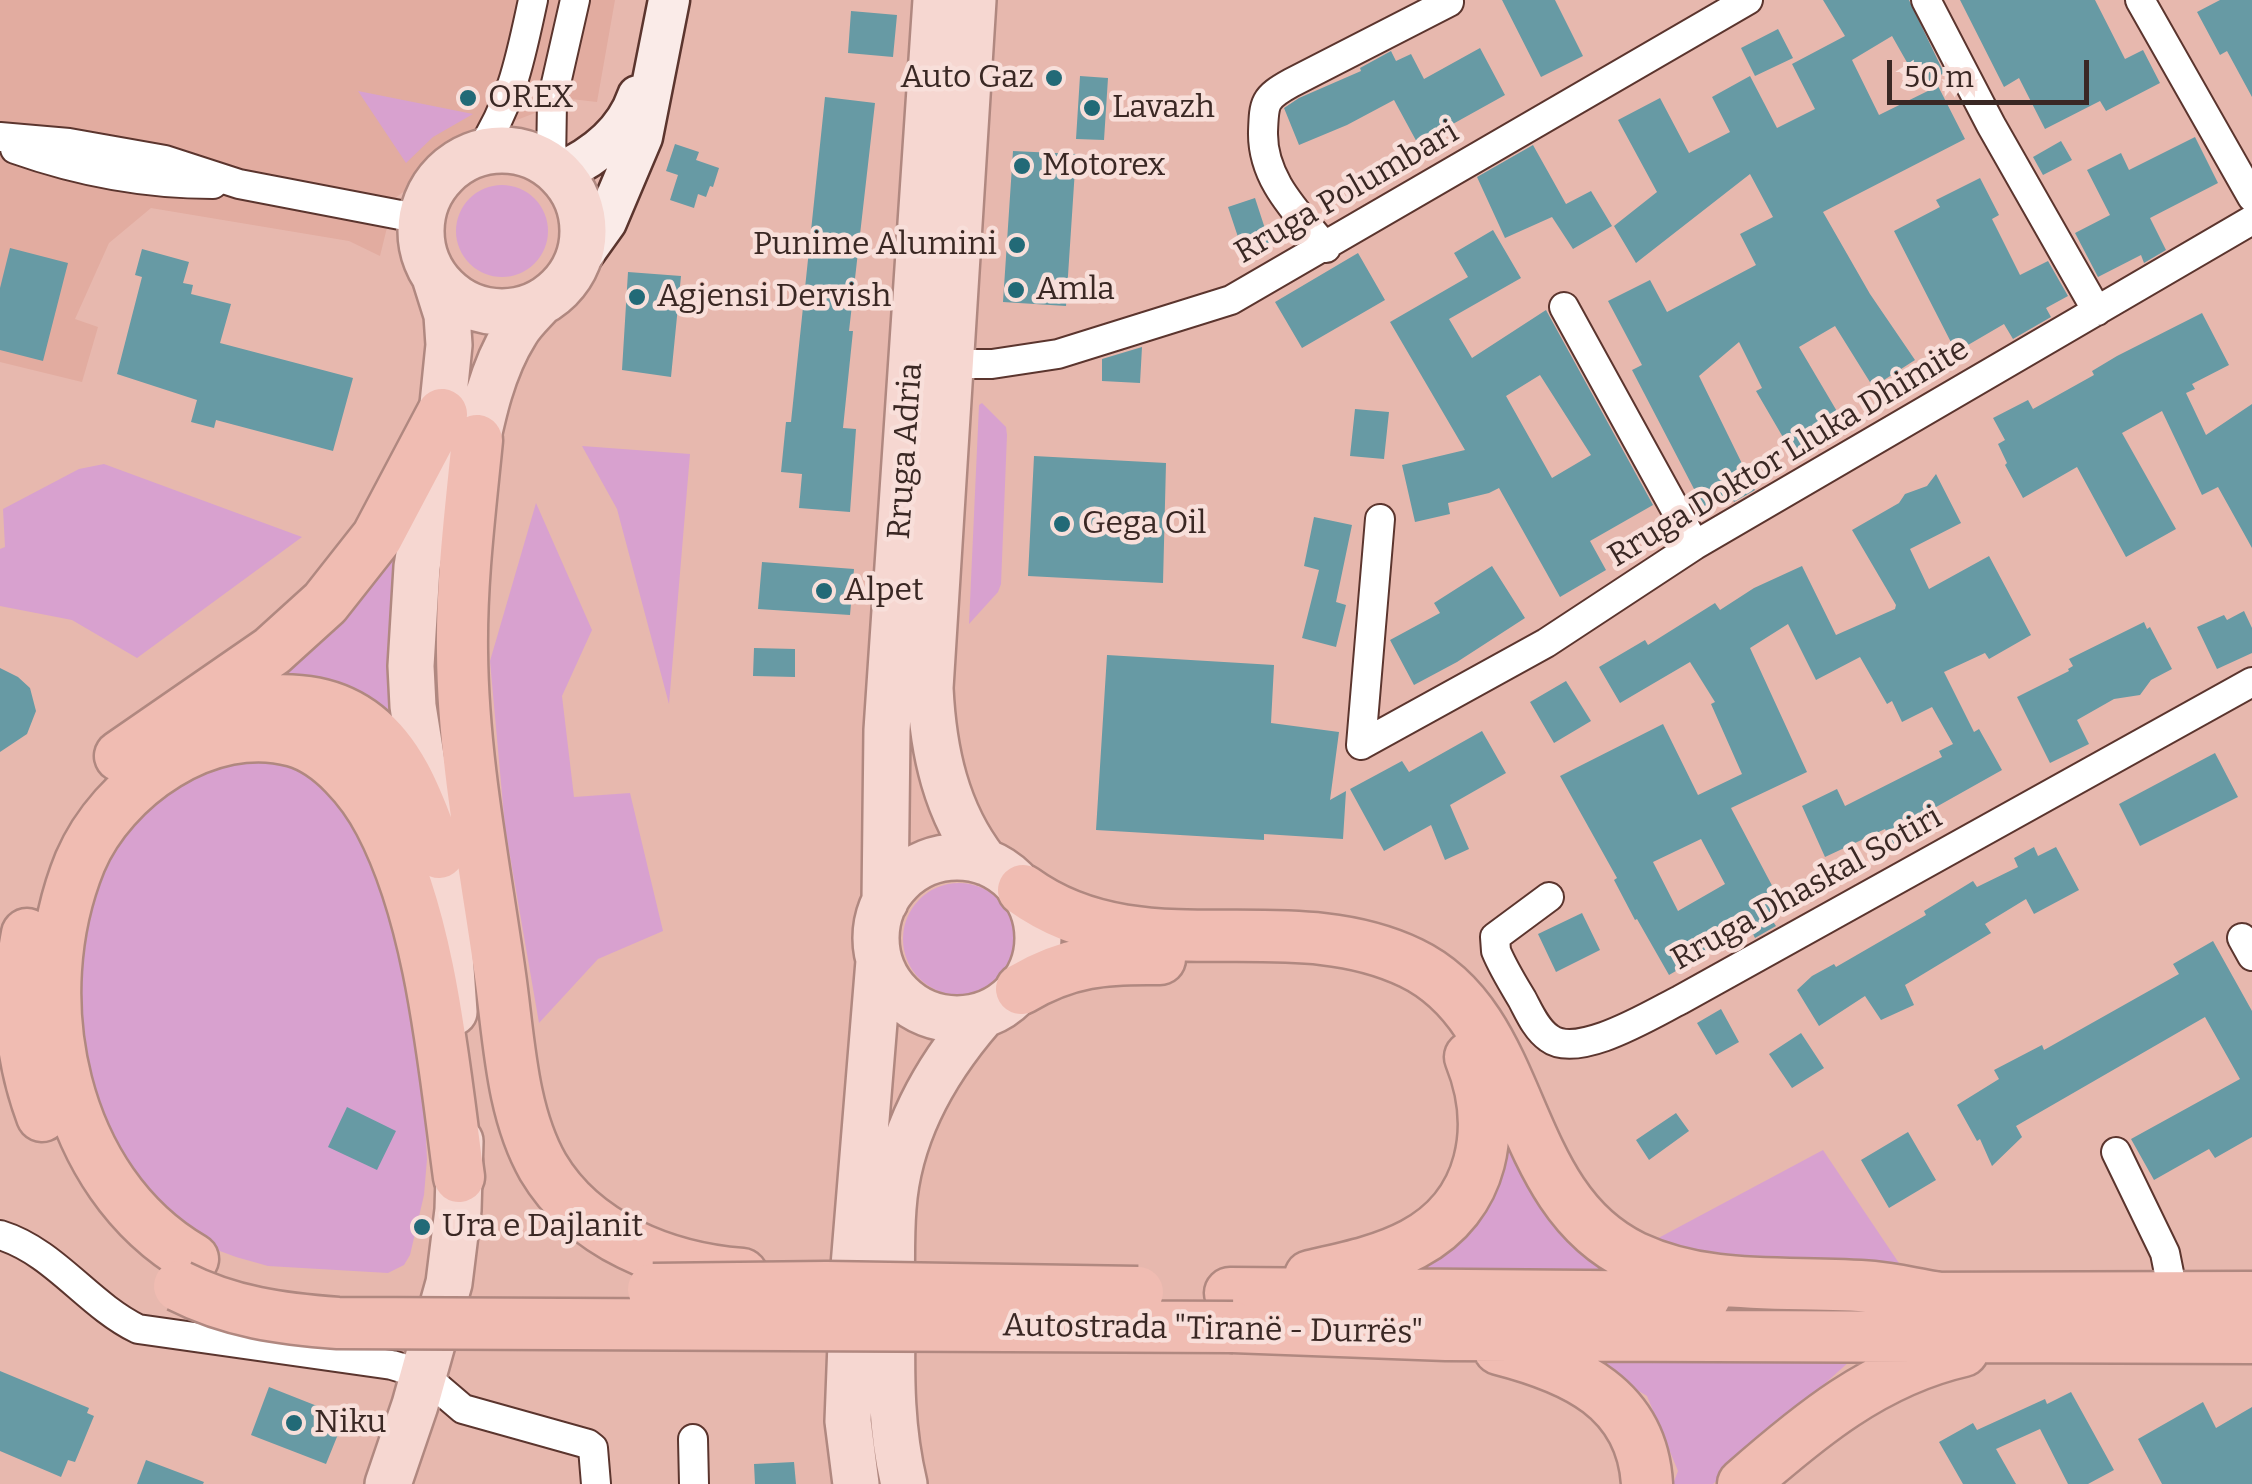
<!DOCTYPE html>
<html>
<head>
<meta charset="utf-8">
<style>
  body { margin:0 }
  #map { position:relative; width:2252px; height:1484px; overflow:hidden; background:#e7b8ae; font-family:Bitter,serif }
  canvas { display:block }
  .scale { position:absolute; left:1887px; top:60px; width:202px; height:45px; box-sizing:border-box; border:5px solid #3a2824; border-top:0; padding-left:12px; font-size:30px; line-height:35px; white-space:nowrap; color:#3a2824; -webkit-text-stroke:8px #f8dfda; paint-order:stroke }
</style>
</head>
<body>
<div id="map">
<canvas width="2252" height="1484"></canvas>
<div class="scale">50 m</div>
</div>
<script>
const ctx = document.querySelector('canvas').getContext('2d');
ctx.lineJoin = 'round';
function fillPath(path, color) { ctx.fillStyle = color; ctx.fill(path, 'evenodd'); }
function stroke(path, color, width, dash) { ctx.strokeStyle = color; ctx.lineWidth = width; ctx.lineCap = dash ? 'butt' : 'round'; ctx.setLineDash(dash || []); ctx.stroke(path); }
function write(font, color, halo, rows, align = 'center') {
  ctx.font = font + ' Bitter,serif'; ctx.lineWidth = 9; ctx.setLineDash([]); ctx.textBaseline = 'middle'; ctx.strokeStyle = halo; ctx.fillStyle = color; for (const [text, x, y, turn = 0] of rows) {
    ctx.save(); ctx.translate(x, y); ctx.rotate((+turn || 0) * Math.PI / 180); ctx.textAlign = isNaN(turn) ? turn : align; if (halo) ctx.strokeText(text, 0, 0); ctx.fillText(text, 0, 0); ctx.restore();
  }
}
fillPath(new Path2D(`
  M0,0h615l-18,102 -26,-3 -93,36 -84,64 -14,57 -31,-15 -198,-33 -42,35 -34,76 23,8 -16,55 -82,-20z`), '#e2aca0');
fillPath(new Path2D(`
  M358,91l115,23 -40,23 -27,26z
  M456 231a46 46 0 1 1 92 0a46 46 0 1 1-92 0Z
  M982,403l24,24 1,8 -6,149 -3,8 -29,32 10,-219z
  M582,446l108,8 -21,250 -52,-195z
  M104,464l198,73 -165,121 -65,-38 -72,-14v-57l5,-2 -2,-38 76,-40z
  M415,495l-22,235 -144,-46z
  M536,503l56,127 -30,66 12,101 56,-4 33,138 -65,28 -59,64 -34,-196 -15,-166z
  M271,753l71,42 48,89 33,198 4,77 -3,36 -14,60 -6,10 -16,8 -120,-7 -32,-9 -27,-10 -59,-41 -34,-45 -46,-149 25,-149 72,-84z
  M903 939a56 56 0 1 1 112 0a56 56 0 1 1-112 0Z
  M1505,1126l47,97 86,52 -242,1z
  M1823,1150l86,128 -200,-19 -60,-16z
  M1585,1359l265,2 -137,123h-40l5,-13 -31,-75z`), '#d8a1cf');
fillPath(new Path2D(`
  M1502,0h53l28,56 -42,21z
  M1823,0h86l35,73 -23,14 -29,-51 -40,24 27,55 59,-29 27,53 -142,73 47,82 45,66 -42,27 -38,-61 -36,21 49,83 -50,33 -42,-72 6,-3 -23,-46 -40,34 56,114 -21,12 -2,-4 -26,14 -74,-142 10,-5 -34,-64 42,-21 17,32 89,-47 -16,-31 33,-17 -23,-43 -114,89 -22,-37 43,-34 -39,-72 42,-22 29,55 41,-21 -18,-35 38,-21 27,52 38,-19 -23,-45 53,-28z
  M1960,0h135l30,59 18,-9 17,33 -54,28 -6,-10 -55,28 -26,-51 -15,9z
  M2220,0h32v97l-25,-46 -7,4 -23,-43z
  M851,11l46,4 -4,42 -45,-4z
  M1778,29l15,29 -38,18 -14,-28z
  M1480,48l25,47 -54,30 2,3 -34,18 -25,-46 -47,25 -48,20 -15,-37 15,-10 62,-27 -1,-3 31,-17 5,10 15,-7 13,25z
  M1080,76l28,2 -4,62 -28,-1z
  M825,97l50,6 -26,228h4l-10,97 13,1 -6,83 -51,-4 3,-34 -21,-2 5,-50h5z
  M2195,137l23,46 -68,35 16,32 -22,13 -3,-8 -43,22 -23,-44 35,-18 -23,-45 34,-17 8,17z
  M2061,141l11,19 -29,15 -10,-18z
  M675,144l24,8 -3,8 23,8 -6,19 -3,-1 -4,11 -8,-3 -4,14 -24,-8 8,-25 -12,-4z
  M1533,145l33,59 25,-13 21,35 -39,23 -21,-32 -47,21 -28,-61z
  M1013,151l63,3 -10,152 -63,-4z
  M1980,178l19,37 -7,4 28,56 28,-14 20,35 -22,12 5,9 -38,22 -9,-15 -48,28 -62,-121 46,-24 -4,-7z
  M1255,198l16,49 -27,8 -16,-48z
  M1493,230l28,48 -72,41 23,39 74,-48 107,195 -63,36 16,29 -46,27 -61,-109 -10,5 -41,10 2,11 -35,8 -13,-57 63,-15 -75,-128 78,-45 -14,-24zM1540,375l51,80 -39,23 -46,-82z
  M10,248l58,15 -25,98 -43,-11v-62z
  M142,249l47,13 -6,21 10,2 -2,9 40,10 -11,39 133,35 -20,73 -117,-31 -2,8 -23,-6 6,-22 -80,-26 25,-97 -7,-2z
  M1358,253l27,47 -83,48 -27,-46z
  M628,272l53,4 -10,101 -49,-7z
  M2202,313l27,52 -37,19 3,5 -9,4 20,42 46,-31v144l-34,-61 -16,8 -40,-84 -40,22 54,96 -50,28 -49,-90 -54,31 -18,-33 2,-2 -9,-19 7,-4 -12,-22 35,-18 5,9 61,-34 -2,-4 25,-15z
  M1142,347l-2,36 -38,-2v-22z
  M1355,409l34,3 -5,47 -34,-3z
  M1034,456l132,7 -3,120 -135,-7z
  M1936,474l25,49 -51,26 19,40 60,-33 42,79 -42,24 -4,-6 -41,19 30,60 5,-3 23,41 -73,41 4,7 -22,11 2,5 -20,10 -8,-15 -60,28 -23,-51 35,-17 8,17 97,-49 -3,-6 14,-7 -21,-37 -30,15 -10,-21 -5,3 -27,-47 -44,23 -28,-56 -38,24 57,124 -76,36 55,104 -14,8 4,6 -21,12 -5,-10 -81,47 -32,-56 -2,1 -21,-40 3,-2 -57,-102 103,-52 35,71 44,-21 -31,-70 4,-2 -25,-40 -70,41 -21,-36 46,-27 3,5 67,-42 5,7 34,-22 48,-22 34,69 59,-26 1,-4 -44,-75 47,-27 6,-9 22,-8zM1701,839l24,45 -47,27 -25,-49z
  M1314,517l38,8 -16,77 10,3 -10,42 -34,-9 17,-68 -15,-4z
  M762,562l92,7 -4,46 -92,-6z
  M1492,566l33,52 -68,44 -43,23 -24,-45 50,-27 -6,-10z
  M2244,611l8,17v25l-35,16 -20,-42 27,-12 3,5z
  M2144,622l3,7 3,-2 22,42 -21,11 -11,15 -26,4 -37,21 12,24 -39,19 -33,-66 52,-26 -1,-2 5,-3 -4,-7z
  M754,648l41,1v28l-42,-1z
  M1107,655l167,10 -3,58 68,9 -9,68 16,-9 -3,48 -79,-5v6l-168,-10z
  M0,668l18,9 12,11 6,23 -9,23 -27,18z
  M1566,681l25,40 -37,22 -24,-41z
  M1482,731l24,42 -56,32 19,44 -24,11 -14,-35 -47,26 -34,-62 52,-28 7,11z
  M2215,753l23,44 -98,49 -21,-42z
  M2034,847l4,9 18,-9 23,43 -45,24 -8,-15 -41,25 6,9 -86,52 9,20 -33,15 -16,-24 -46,30 -22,-36 15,-14 22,-12 2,3 90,-52 -2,-4 49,-30 4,6 41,-20 -4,-9z
  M1582,913l18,37 -44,22 -18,-38z
  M2213,941l39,70v126l-37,21 -6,-9 -55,31 -23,-41 109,-60 -35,-62 -189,109 6,11 -30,29 -12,-27 -3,2 -20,-36 42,-26 -5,-9 48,-25 2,5 135,-76 -6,-10z
  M1721,1009l18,33 -23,13 -19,-32z
  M1801,1033l23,35 -32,20 -23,-34z
  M347,1107l49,24 -19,39 -49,-23z
  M1676,1113l13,18 -40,29 -13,-20z
  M1908,1132l28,48 -47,28 -28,-48z
  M0,1371l89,37 -2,5 7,3 -19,46 -7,-2 -7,17 -61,-26z
  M269,1387l76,30 -19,47 -75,-29z
  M2071,1392l43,78 -26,14h-20l-28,-55 -44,20 20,35h-53l-24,-42 34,-19 4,7 68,-31 2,5z
  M2203,1402l13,26 36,-21v77h-90l-24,-45z
  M146,1460l58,22 -1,2h-66z
  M794,1462l2,22h-41l-1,-20z`), '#679aa4');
const street = new Path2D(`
  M1926,0l65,125 106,186
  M2140,0l112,197
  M0,137l69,6 96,17 74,24 182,35
  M15,149c65,23 130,35 198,35
  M479,153c34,-53 41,-93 54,-153
  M551,166l1,-65 23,-101
  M1326,248c-28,-35 -64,-68 -63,-116 1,-30 1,-34 28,-49l158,-81
  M1564,307l131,238
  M949,364h43l66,-10 173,-54 517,-300
  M1361,745l185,-102 149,-98 557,-325
  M1361,745l19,-226
  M1549,897l-54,40 1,14c7,17 17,33 26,48 7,13 14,30 27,39 29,22 103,-24 131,-38l572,-318
  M2242,938l10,18
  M2116,1152l49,101 9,45
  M0,1235c55,17 87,69 138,94l254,36 30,9 41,35 125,35 5,4 3,36
  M693,1439l1,45`);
const secondary = new Path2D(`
  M559,173c36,-16 66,-39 79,-77
  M576,264l30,-42 36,-85 27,-137`);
const primary = new Path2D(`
  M973,0l-43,688c3,63 16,124 55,174
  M421 231a81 81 0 1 1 162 0a81 81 0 1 1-162 0Z
  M435,277l12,38 2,30 -7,69 -25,153 -6,99 2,40 35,219 6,87
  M470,474c10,-46 19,-100 45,-141 6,-11 16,-20 25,-30
  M876 938a81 81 0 1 1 162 0a81 81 0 1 1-162 0Z
  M885,902l2,-172 49,-730
  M388,1484l27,-79 34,-122 9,-73 2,-69
  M856,1484l-8,-63 6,-155 25,-305
  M904,1484c-13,-54 -13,-105 -12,-160 0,-39 -2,-78 1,-116 5,-72 42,-138 89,-192`);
const highway = new Path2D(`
  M477,440c-7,71 -16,141 -15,212 1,108 23,216 38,323 9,62 11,136 43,192 41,69 123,101 199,107
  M197,714c85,-23 161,-26 208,61 14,25 22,52 34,78
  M120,756l152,-105 53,-48 52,-66 65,-123
  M1023,890c117,85 264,13 388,73 119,57 97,234 223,294 77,36 158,23 239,30 22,2 45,8 67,11
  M27,934c-12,62 -7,123 15,182
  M1021,989c47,-28 84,-31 139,-30
  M193,1259c-132,-77 -168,-262 -113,-397 32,-76 129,-145 214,-121 36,10 69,49 86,82 52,98 64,244 79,354
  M1310,1276c35,-8 71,-15 103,-32 72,-38 85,-118 57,-187
  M1230,1293l475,4
  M1910,1298l342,-1
  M1233,1327l213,8 806,3
  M1499,1349c74,19 143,49 148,135
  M1743,1484c66,-58 132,-113 220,-133`);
stroke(street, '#5b352e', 32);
stroke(secondary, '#5b352e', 45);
stroke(primary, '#b08880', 50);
stroke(highway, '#b08880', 55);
stroke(street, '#fff', 28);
stroke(secondary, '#faebe8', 40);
stroke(primary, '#f6d7d1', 45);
stroke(highway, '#f0bcb2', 50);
const highwayBridge = new Path2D(`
  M179,1286c51,26 103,33 159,37l895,4
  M653,1289l173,-2 312,5`);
stroke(highwayBridge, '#b08880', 55, []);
stroke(highwayBridge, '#f0bcb2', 50);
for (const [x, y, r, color] of [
  [1054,78,10,"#226a77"],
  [468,98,10,"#226a77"],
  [1092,108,10,"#226a77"],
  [1022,166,10,"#226a77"],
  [1017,245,10,"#226a77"],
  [1016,290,10,"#226a77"],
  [637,297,10,"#226a77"],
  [1062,524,10,"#226a77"],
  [824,591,10,"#226a77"],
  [422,1227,10,"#226a77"],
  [294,1423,10,"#226a77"]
]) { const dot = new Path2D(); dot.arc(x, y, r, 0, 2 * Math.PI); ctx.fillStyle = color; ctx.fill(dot); stroke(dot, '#f8dfda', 4); }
write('32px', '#3a2824', '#f8dfda', [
  ["Auto Gaz",1034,78,"right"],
  ["OREX",488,98],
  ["Lavazh",1112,108],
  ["Motorex",1042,166],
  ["Punime Alumini",997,245,"right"],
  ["Amla",1036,290],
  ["Agjensi Dervish",657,297],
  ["Gega Oil",1082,524],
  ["Alpet",844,591],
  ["Ura e Dajlanit",442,1227],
  ["Niku",314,1423]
], 'left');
write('32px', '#3a2824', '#f8dfda', [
  ["Rruga Polumbari",1347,193,-30],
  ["Rruga Adria",906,451,-86],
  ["Rruga Doktor Lluka Dhimite",1789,453,-31],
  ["Rruga Dhaskal Sotiri",1807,889,-29],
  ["Autostrada \"Tiranë - Durrës\"",1213,1330,1]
]);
</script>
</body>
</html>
